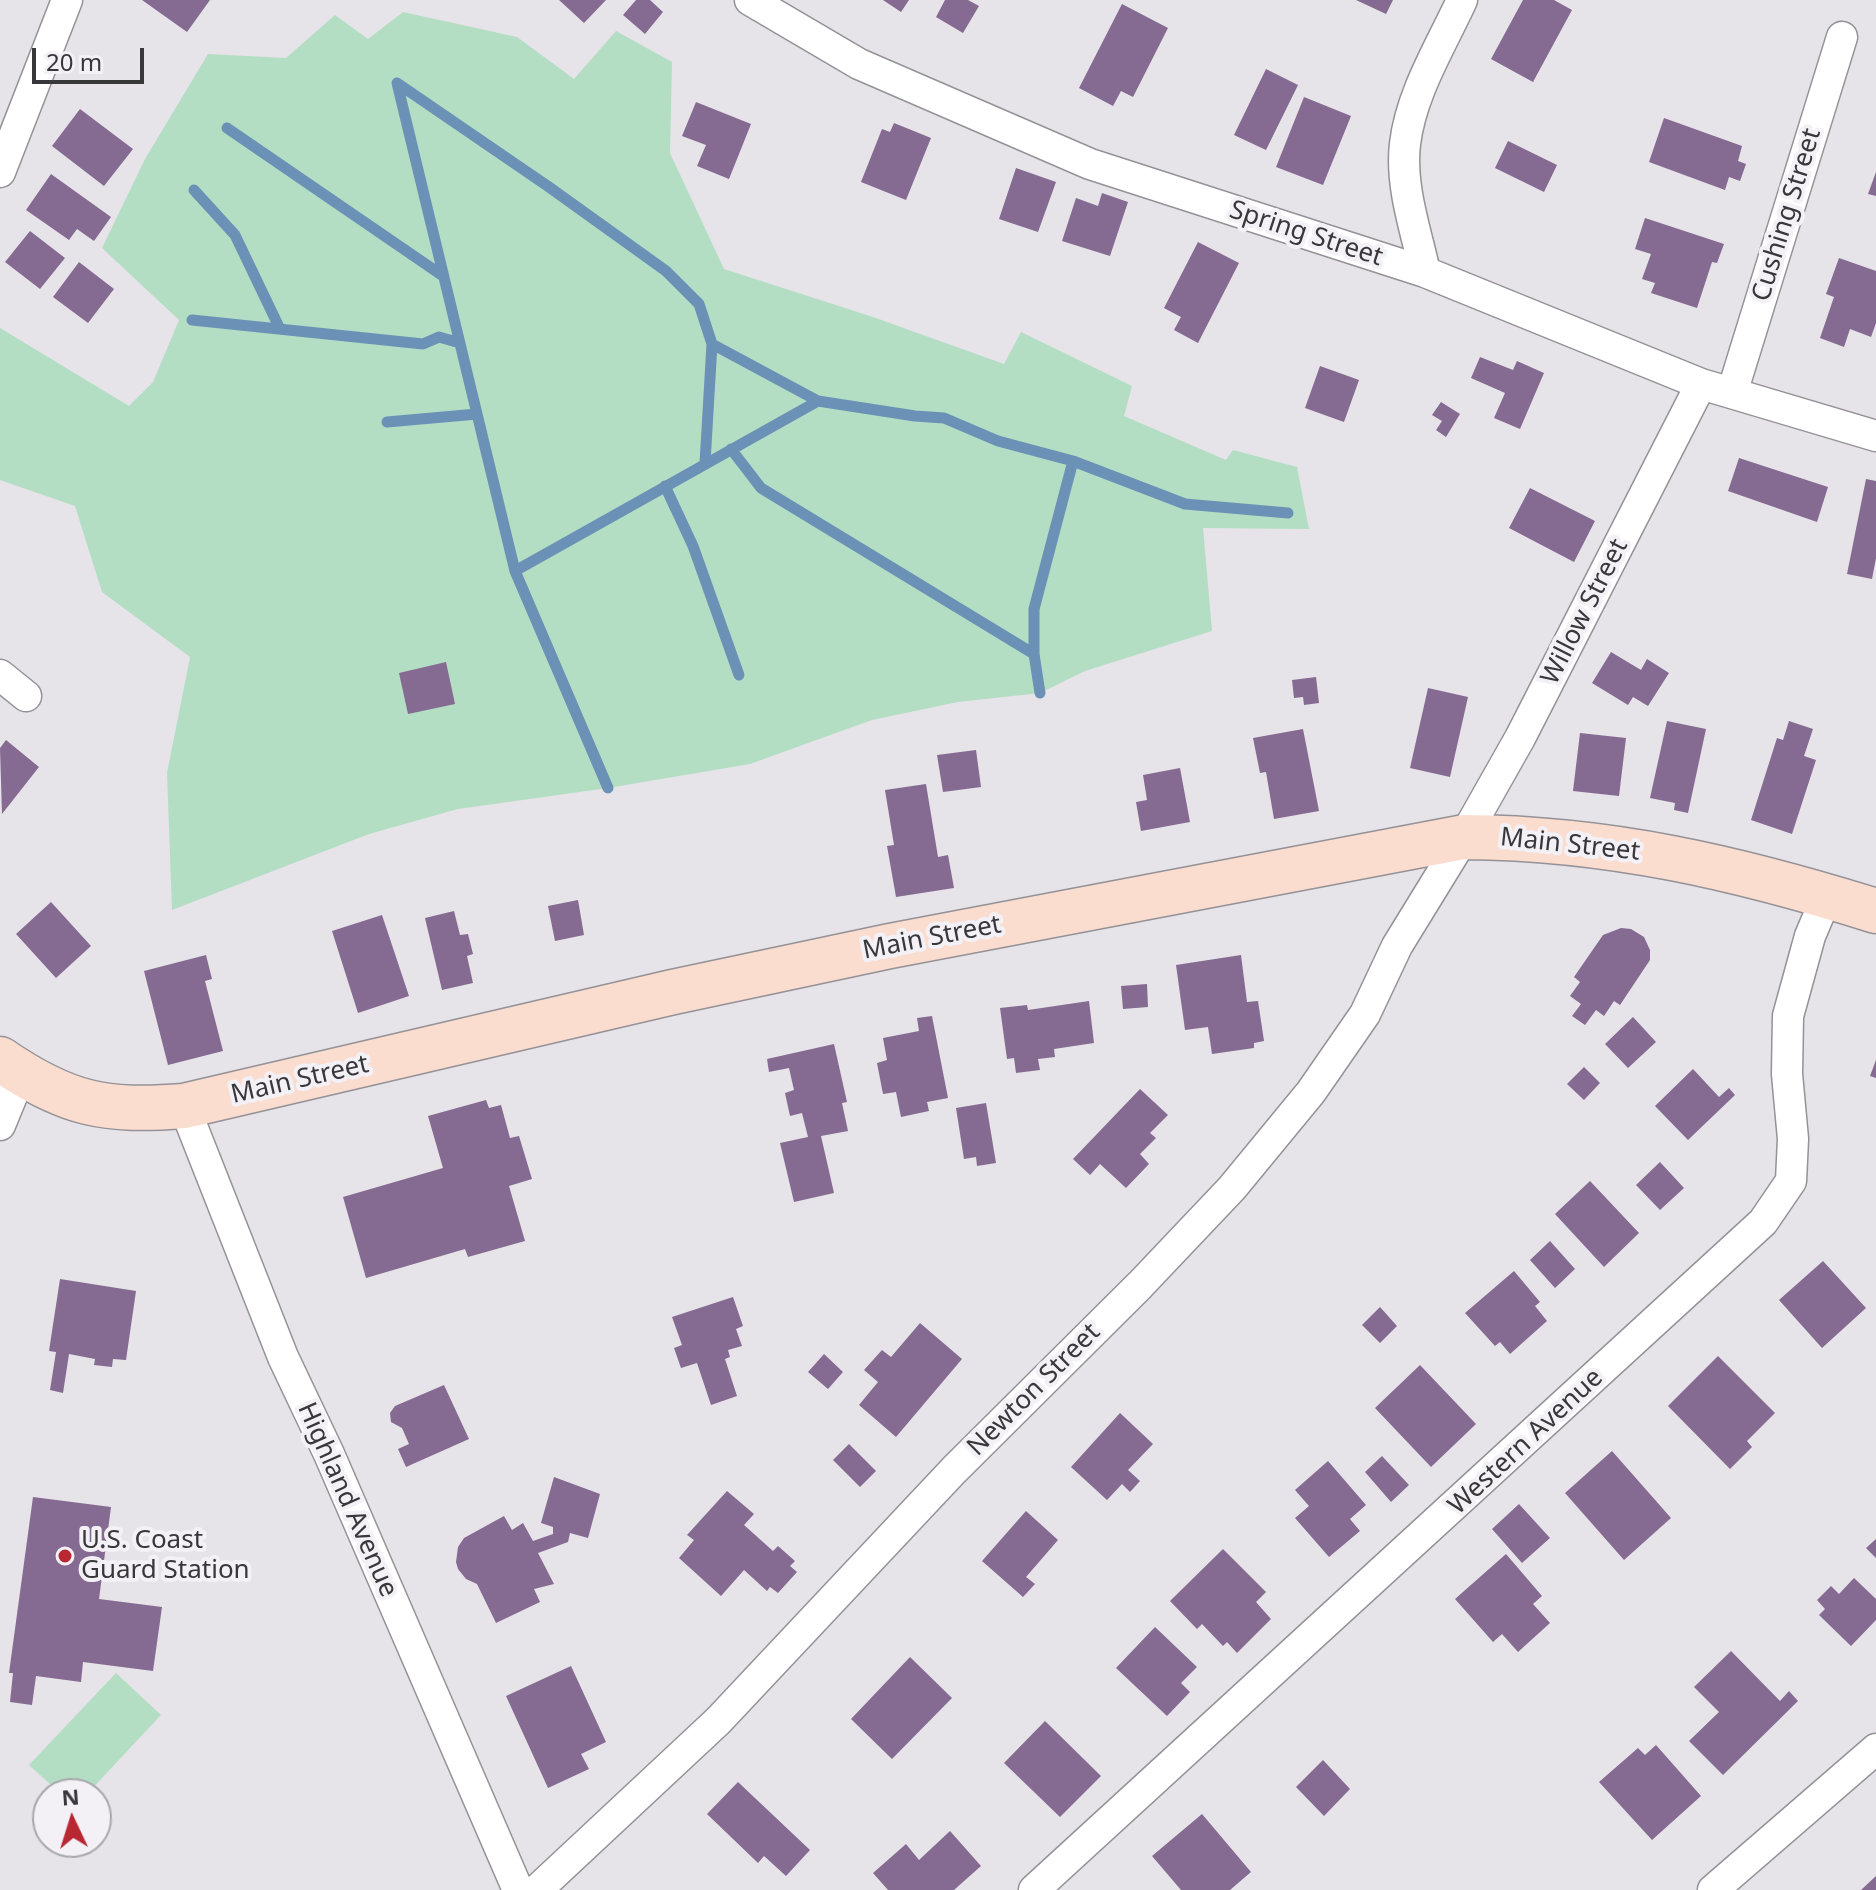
<!DOCTYPE html>
<html>
<head>
<meta charset="utf-8">
<style>
  body { margin:0 }
  #map { position:relative; width:1876px; height:1890px; overflow:hidden; background:#e6e3e9; font-family:"Noto Sans",sans-serif }
  canvas { display:block }
  .north { position:absolute; left:32px; top:1778px; width:80px; height:80px; box-sizing:border-box; background:#f3f1f6; border:2px solid #a8a7aa; border-radius:50%; rotate:356deg; font-size:22px; font-weight:700; line-height:32px; text-align:center; color:#383739 }
  .north::after { content:''; display:block; margin:auto; width:28px; height:36px; background:#b82732; clip-path:polygon(50% 0,100% 100%,50% 72%,0 100%) }
  .scale { position:absolute; left:32px; top:48px; width:112px; height:36px; box-sizing:border-box; border:4px solid #383739; border-top:0; padding-left:10px; font-size:24px; line-height:28px; white-space:nowrap; color:#383739; -webkit-text-stroke:6px #f3f1f6; paint-order:stroke }
</style>
</head>
<body>
<div id="map">
<canvas width="1876" height="1890"></canvas>
<div class="north">N</div>
<div class="scale">20 m</div>
</div>
<script>
const ctx = document.querySelector('canvas').getContext('2d');
ctx.lineJoin = 'round';
function fillPath(path, color) { ctx.fillStyle = color; ctx.fill(path, 'evenodd'); }
function stroke(path, color, width, dash) { ctx.strokeStyle = color; ctx.lineWidth = width; ctx.lineCap = dash ? 'butt' : 'round'; ctx.setLineDash(dash || []); ctx.stroke(path); }
function write(font, color, halo, rows, align = 'center') {
  ctx.font = font + ' "Noto Sans",sans-serif'; ctx.lineWidth = 8; ctx.setLineDash([]); ctx.textBaseline = 'middle'; ctx.strokeStyle = halo; ctx.fillStyle = color; for (const [text, x, y, turn = 0] of rows) {
    ctx.save(); ctx.translate(x, y); ctx.rotate((+turn || 0) * Math.PI / 180); ctx.textAlign = isNaN(turn) ? turn : align; if (halo) ctx.strokeText(text, 0, 0); ctx.fillText(text, 0, 0); ctx.restore();
  }
}
fillPath(new Path2D(`
  M403,12l114,25 57,42 42,-48 56,31 -2,91 54,116 149,48 131,47 17,-32 111,54 -8,30 102,44 7,-10 64,17 12,62 -106,-1 9,103 -127,40 -45,22 -82,9 -86,18 -122,44 -142,24 -150,21 -89,25 -197,76 -5,-137 23,-116 -88,-65 -27,-86 -75,-26v-152l129,78 24,-24 26,-62 -77,-72 43,-89 63,-105 78,4 49,-43 33,24z
  M116,1673l45,42 -74,79h-26l-32,-29z`), '#b3dec4');
stroke(new Path2D(`
  M397,83l118,488 93,217
  M397,83l152,104 117,84 33,33 13,40 -7,119
  M227,128l216,148
  M194,190l41,45 45,94
  M192,320l231,24 16,-7 21,6
  M712,344l106,57 97,15 29,2 54,23 75,20 112,43 103,9
  M387,422l90,-8
  M731,449l30,39 273,166
  M665,486l28,60 46,129
  M515,571l303,-170
  M1040,693l-6,-39v-45l39,-148`), '#6c91b6', 11);
fillPath(new Path2D(`
  M142,0h68l-23,32z
  M559,0h47l-22,23z
  M636,0h14l13,12 -18,22 -22,-19z
  M883,0h26l-8,12z
  M945,0h23l11,6 -16,27 -27,-16z
  M1356,0h37l-7,14z
  M1523,0h31l18,10 -39,72 -42,-23z
  M1122,4l46,24 -35,69 -12,-6 -8,15 -34,-18z
  M1266,69l32,16 -32,65 -32,-15z
  M1304,97l47,19 -28,69 -47,-18z
  M696,102l55,22 -22,55 -32,-13 9,-21 -24,-9z
  M80,109l53,40 -29,37 -52,-40z
  M1664,118l78,28 -4,15 8,3 -6,17 -11,-4 -4,13 -76,-28z
  M894,123l37,15 -25,62 -45,-18 21,-53 8,3z
  M1508,141l49,24 -13,27 -49,-24z
  M1016,168l40,14 -18,50 -39,-13z
  M1876,172v24l-8,-2z
  M51,174l60,43 -17,24 -17,-12 -8,11 -43,-30z
  M1102,193l26,9 -18,54 -48,-15 14,-43 22,8z
  M1645,218l79,26 -7,19 -5,-1 -15,46 -46,-15 4,-10 -13,-4 9,-25 -16,-5z
  M30,231l35,27 -25,31 -35,-27z
  M1198,242l41,21 -41,80 -24,-13 7,-13 -17,-9z
  M1839,258l37,13v52l-5,14 -21,-8 -6,18 -24,-9 14,-41 -8,-3z
  M79,262l35,27 -26,34 -35,-26z
  M1480,357l33,13 4,-9 27,12 -24,56 -26,-11 11,-25 -34,-15z
  M1320,366l39,14 -15,42 -39,-14z
  M1441,402l19,12 -14,23 -10,-7 6,-9 -10,-6z
  M1739,458l89,29 -11,35 -89,-31z
  M1866,479l10,2v77l-4,21 -25,-5z
  M1530,488l65,33 -21,41 -65,-34z
  M1611,652l30,18 6,-11 22,14 -21,33 -15,-9 -5,8 -36,-22z
  M446,662l9,42 -47,10 -9,-41z
  M1316,677l3,26 -15,2 -1,-8 -9,1 -2,-18z
  M1428,688l40,9 -18,80 -40,-9z
  M1667,721l39,8 -18,84 -14,-3 1,-7 -25,-5z
  M1789,721l24,8 -9,27 12,4 -24,74 -41,-14 26,-82 6,2z
  M1303,729l16,82 -45,8 -8,-47 -6,1 -7,-35z
  M1580,733l46,5 -7,58 -46,-5z
  M6,740l33,27 -37,47 -2,-66z
  M976,750l5,37 -38,5 -6,-37z
  M1180,768l10,54 -49,9 -5,-29 11,-2 -4,-25z
  M926,784l12,73 10,-2 6,33 -58,9 -9,-51 7,-1 -9,-55z
  M578,900l6,35 -29,6 -7,-35z
  M51,902l40,44 -35,32 -40,-44z
  M454,911l6,24 8,-1 5,20 -6,2 6,27 -31,7 -17,-72z
  M382,915l27,81 -51,17 -26,-82z
  M1621,928l10,1 13,8 6,13v10l-30,45 -6,-4 -10,15 -8,-6 -11,15 -13,-9 9,-12 -11,-8 10,-14 -6,-5 29,-42z
  M206,955l6,24 -7,2 18,70 -55,14 -24,-94z
  M1241,955l6,47 11,-1 6,40 -10,2v5l-42,6 -4,-27 -23,3 -9,-65z
  M1147,984l1,23 -25,2 -2,-23z
  M1089,1001l5,42 -40,6 1,8 -17,2 2,11 -24,3 -2,-15 -7,1 -7,-51 27,-3 1,5z
  M932,1016l16,82 -21,4 2,9 -28,6 -5,-25 -13,2 -6,-31 10,-3 -4,-22 36,-7 -2,-13z
  M1633,1017l23,25 -28,26 -23,-24z
  M834,1044l13,58 -5,1 6,28 -27,5 13,57 -40,9 -14,-59 28,-6 -6,-24 -12,3 -5,-23 9,-3 -5,-22 -20,4 -2,-13z
  M1876,1060v18l-6,-2z
  M1584,1067l16,16 -16,17 -17,-16z
  M1693,1069l26,28 10,-9 6,7 -47,45 -33,-34z
  M1140,1089l28,26 -18,18 6,5 -16,16 9,10 -23,24 -26,-24 -10,11 -17,-16z
  M486,1100l3,8 12,-3 9,33 9,-2 13,43 -23,7 16,55 -57,16 -3,-8 -99,29 -23,-81 100,-29 -15,-52z
  M986,1103l10,60 -19,3 -1,-9 -12,2 -8,-51z
  M1660,1162l24,26 -24,22 -24,-25z
  M1590,1181l49,52 -35,34 -49,-53z
  M1550,1241l25,28 -20,19 -25,-28z
  M1823,1261l43,47 -44,40 -43,-48z
  M1514,1271l26,31 -5,4 12,15 -37,33 -10,-12 -5,4 -30,-33z
  M60,1279l76,12 -10,69 -13,-1 -1,8 -18,-2 1,-6 -26,-5 -6,39 -13,-3 6,-38 -7,-1z
  M733,1297l10,29 -7,3 6,17 -14,4 2,7 -5,2 12,37 -26,9 -14,-42 -16,5 -7,-20 8,-3 -10,-28z
  M1380,1307l17,19 -17,17 -18,-18z
  M920,1323l42,36 -66,78 -37,-32 19,-23 -14,-12 18,-20 9,7z
  M824,1354l19,18 -15,17 -20,-17z
  M1718,1356l57,57 -28,28 5,6 -22,22 -62,-63z
  M1420,1365l56,59 -45,43 -56,-59z
  M444,1385l25,54 -63,28 -8,-18 11,-5 -7,-16 -11,-6 -1,-9 5,-7z
  M1120,1413l33,31 -25,26 12,11 -10,11 -8,-8 -15,16 -36,-33z
  M849,1444l27,27 -16,16 -27,-27z
  M1612,1451l59,67 -47,42 -59,-67z
  M1382,1456l27,29 -18,17 -26,-30z
  M1328,1461l38,44 -16,14 10,12 -31,26 -34,-39 14,-12 -14,-16z
  M554,1477l46,17 -12,44 -18,-5 -2,9 -30,11 16,31 -20,5 6,13 -44,21 -19,-39 -11,-5 -8,-10 -2,-7 2,-15 6,-9 40,-22 8,14 11,-7 10,18 20,-7v-7l-12,-4z
  M727,1491l27,23 -10,11 29,26 5,-5 17,15 -5,5 7,6 -19,21 -8,-6 -3,4 -23,-21 -23,26 -42,-38 15,-18 -7,-5z
  M33,1497l78,10 -12,92 63,8 -9,64 -70,-9 -2,20 -45,-6 -4,29 -22,-3 3,-29h-4z
  M1519,1504l31,34 -28,25 -30,-34z
  M1026,1511l32,29 -32,37 9,7 -12,13 -41,-36z
  M1876,1539v19l-10,-10z
  M1223,1549l43,43 -10,10 15,17 -34,34 -10,-11 -4,4 -21,-22 -5,5 -27,-28z
  M1506,1554l36,42 -9,8 17,19 -32,29 -16,-18 -9,8 -38,-43z
  M1854,1578l22,21v21l-25,26 -32,-31 6,-6 -8,-9 14,-14 8,8z
  M1155,1627l42,40 -16,16 9,9 -23,24 -51,-48z
  M1731,1651l49,50 9,-10 9,10 -75,74 -34,-34 30,-29 -25,-25z
  M910,1657l42,41 -60,61 -41,-40z
  M571,1666l35,76 -25,12 8,15 -41,19 -42,-92z
  M1045,1721l56,55 -41,41 -56,-54z
  M1656,1745l45,51 -49,44 -53,-58 39,-34 7,7z
  M1323,1760l27,29 -26,27 -28,-29z
  M738,1782l72,68 -24,26 -22,-20 -6,7 -51,-49z
  M1202,1814l49,58 -21,18h-49l-29,-34z
  M950,1831l31,35 -27,24h-66l-15,-17 33,-29 13,16z
  M1876,1876v14h-15z`), '#856a92');
const street = new Path2D(`
  M750,0l109,64 231,100 335,108 276,112 175,52
  M0,172l67,-172
  M1425,272c-9,-41 -25,-86 -20,-128 6,-51 36,-98 57,-144
  M1732,393l110,-356
  M0,675l26,21
  M184,1106l99,251 46,97 189,436
  M0,1125l21,-51
  M537,1890l181,-169 236,-251 186,-185 92,-97 79,-96 54,-78 32,-68 67,-109 56,-99 181,-354
  M1034,1890l729,-668 28,-41 2,-42 -6,-65 1,-58 22,-80 17,-40
  M1713,1890l163,-141`);
const secondary = new Path2D(`
  M0,1059c67,46 105,53 184,47l489,-114 217,-46 574,-109c146,1 274,31 412,74`);
stroke(street, '#949297', 33);
stroke(secondary, '#949297', 47);
stroke(street, '#fff', 30);
stroke(secondary, '#fbddd0', 44);
for (const [x, y, r, color] of [
  [65,1556,8,"#b82732"]
]) { const dot = new Path2D(); dot.arc(x, y, r, 0, 2 * Math.PI); ctx.fillStyle = color; ctx.fill(dot); stroke(dot, '#f3f1f6', 3); }
write('26px', '#383739', '#f3f1f6', [
  ["Cushing Street",1787,215,-73],
  ["Spring Street",1306,234,18],
  ["Willow Street",1585,612,-63],
  ["Main Street",1570,845,6],
  ["Main Street",932,938,-11],
  ["Main Street",300,1080,-13],
  ["Newton Street",1034,1390,-45],
  ["Western Avenue",1526,1442,-43],
  ["Highland Avenue",347,1500,66]
]);
write('26px', '#383739', '#f3f1f6', [
  ["U.S. Coast",81,1541],
  ["Guard Station",81,1571]
], 'left');
</script>
</body>
</html>
